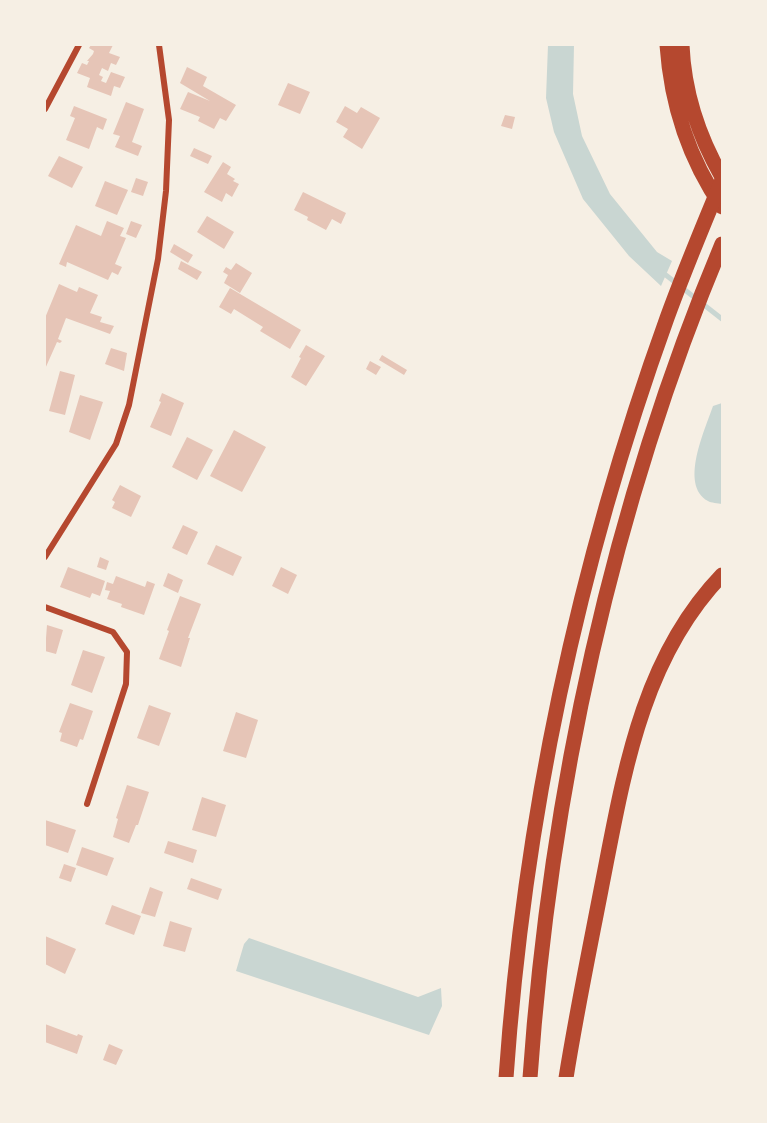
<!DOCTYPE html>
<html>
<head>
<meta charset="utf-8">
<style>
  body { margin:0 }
  #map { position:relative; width:767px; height:1123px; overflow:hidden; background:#f6efe4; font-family:"IBM Plex Sans",sans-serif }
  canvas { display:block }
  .frame { position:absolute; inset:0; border:46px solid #f6efe4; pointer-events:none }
</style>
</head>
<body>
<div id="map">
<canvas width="767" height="1123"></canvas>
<div class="frame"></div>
</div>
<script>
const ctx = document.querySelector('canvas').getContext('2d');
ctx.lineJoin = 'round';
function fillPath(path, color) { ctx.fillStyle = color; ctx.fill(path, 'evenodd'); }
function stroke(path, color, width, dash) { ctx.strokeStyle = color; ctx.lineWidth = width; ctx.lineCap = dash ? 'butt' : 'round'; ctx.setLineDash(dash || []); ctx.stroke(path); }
fillPath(new Path2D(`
  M548,45h26l-1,49 9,42 28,58 47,58 15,9 -11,25 -32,-30 -46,-57 -29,-67 -8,-34z
  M722,403v101c-4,-1 -11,-1 -14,-3 -29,-16 -3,-71 5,-95z
  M249,938l169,59 23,-9 1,18 -13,29 -193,-64 8,-27z`), '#c9d6d2');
stroke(new Path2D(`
  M662,272l60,47`), '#c9d6d2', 5);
fillPath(new Path2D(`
  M91,45h22l-4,8 11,4 -4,8 -5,-2 -3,8 -6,-3 -3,7 4,2 -2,4 5,2 5,-11 14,5 -5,11 -6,-2 -3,10 -24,-9 3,-9 -13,-5 5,-10 5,2 2,-4h-2l6,-7 1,-3 -5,-3z
  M187,67l20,10 -4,9 33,19 -10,16 -6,-3 -6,11 -16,-8 2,-4 -20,-8 8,-17 22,9 -30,-18z
  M288,83l22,9 -10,22 -22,-9z
  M126,102l18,7 -12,33 10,4 -4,10 -23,-9 5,-11 -7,-2z
  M74,106l33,13 -4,11 -6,-3 -8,22 -23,-9 9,-22 -5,-2z
  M345,106l12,7 4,-6 19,11 -18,31 -19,-12 5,-8 -12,-7z
  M505,115l10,2 -3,12 -11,-3z
  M194,148l18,8 -4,8 -18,-8z
  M59,156l24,11 -11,21 -24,-12z
  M223,162l8,5 -4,7 8,5 -2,2 6,3 -7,13 -6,-4 -4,9 -18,-10z
  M136,178l12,4 -5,14 -12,-4z
  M105,181l23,9 -11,25 -22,-9z
  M303,192l43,21 -5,11 -9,-5 -6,11 -19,-10 1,-3 -14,-7z
  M207,216l27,16 -10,17 -27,-17z
  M107,221l17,7 -4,8 6,2 -11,26 7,3 -4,8 -6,-3 -4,8 -41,-18 -1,5 -7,-3 17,-39 25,11z
  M131,221l11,4 -6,13 -10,-4z
  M174,244l19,11 -5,8 -18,-11z
  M181,261l21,11 -5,8 -19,-11z
  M236,263l16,10 -12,20 -16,-10 4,-8 -5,-3 3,-5 5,3z
  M59,284l18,8 2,-5 19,8 -8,18 12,4 -2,5 14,4 -4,8 -44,-16 -8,21 4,2 -2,2 -3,-1 -12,27v-51z
  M230,288l71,42 -11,19 -30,-18 3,-4 -29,-18 -3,5 -12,-7z
  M306,345l19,11 -19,30 -15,-9 10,-19 -2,-1z
  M111,348l16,5 -3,18 -19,-7z
  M382,355l25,15 -3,5 -25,-15z
  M370,361l11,6 -5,8 -10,-6z
  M60,371l15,4 -10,40 -16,-4z
  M162,393l22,10 -13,33 -21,-9 11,-25 -2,-1z
  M80,395l23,7 -13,38 -21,-8z
  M234,430l32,17 -24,45 -32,-16z
  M187,437l26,13 -16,30 -25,-13z
  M120,485l21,11 -10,21 -19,-9 3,-6 -3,-2z
  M183,525l15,7 -11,23 -15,-7z
  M216,545l26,12 -9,19 -26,-12z
  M100,557l9,4 -3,9 -9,-3z
  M68,567l37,14 -5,15 -8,-3 -2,5 -30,-11z
  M281,567l16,8 -9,19 -16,-8z
  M168,573l15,7 -5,13 -15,-7z
  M116,576l29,11 2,-6 8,3 -11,31 -23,-8 1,-3 -15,-5 3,-8 -5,-1 2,-8 6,2z
  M180,596l21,8 -13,34h2l-9,29 -22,-8 10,-28 -2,-1z
  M47,625l16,5 -7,24 -11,-3z
  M83,650l22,7 -13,36 -21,-8z
  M70,703l23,8 -10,29 -3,-1 -3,8 -17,-6 2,-8 -3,-1z
  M149,705l22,8 -12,33 -22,-8z
  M236,712l22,8 -12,38 -23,-7z
  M127,785l22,7 -11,33h-2l-7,18 -16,-6 5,-18 -2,-1z
  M202,797l24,8 -10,32 -24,-7z
  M45,820l31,10 -8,23 -23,-8z
  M168,841l29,9 -4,13 -29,-10z
  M82,847l32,11 -7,18 -31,-11z
  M64,864l12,4 -5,14 -12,-4z
  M191,878l31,11 -4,11 -31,-11z
  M150,887l13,5 -8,25 -14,-4z
  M112,905l29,11 -7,19 -29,-11z
  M170,921l22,7 -7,24 -22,-6z
  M45,936l31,13 -11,25 -20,-10z
  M45,1024l32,12 1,-2 5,2 -6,18 -32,-12z
  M109,1044l14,6 -7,15 -13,-5z`), '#e6c5b7');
stroke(new Path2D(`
  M45,109l34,-64
  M45,557l71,-113 13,-39 29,-146 8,-68 3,-71 -10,-75
  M45,607l68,25 14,20 -1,32 -39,120`), '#b5482f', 6);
stroke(new Path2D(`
  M667,45c4,58 22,114 55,162
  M682,45c2,46 17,92 40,132
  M566,1078c10,-63 23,-126 35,-188 22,-111 39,-230 121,-315`), '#b5482f', 15);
stroke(new Path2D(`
  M506,1078c18,-259 73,-516 161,-760 17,-47 36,-92 55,-138
  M530,1078c20,-285 82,-571 192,-834`), '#b5482f', 15);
</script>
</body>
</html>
